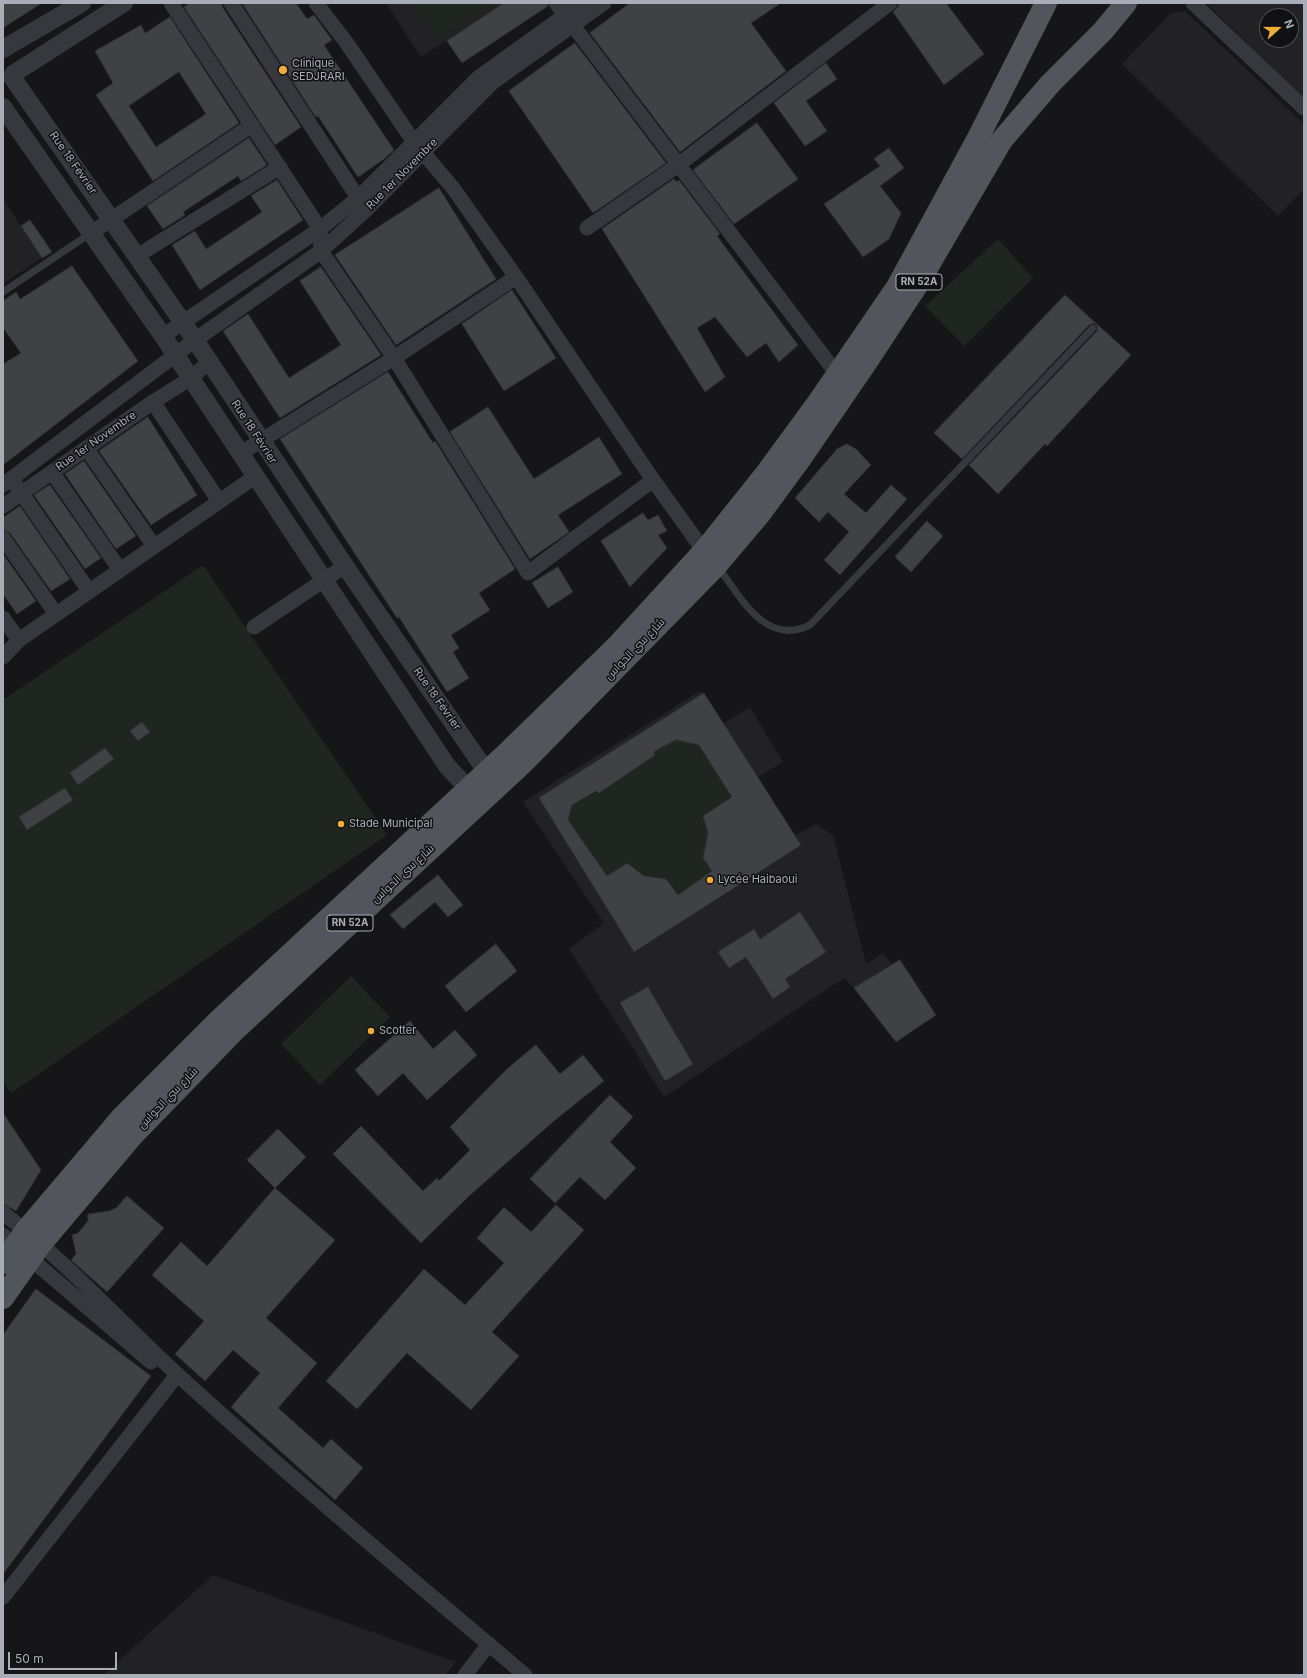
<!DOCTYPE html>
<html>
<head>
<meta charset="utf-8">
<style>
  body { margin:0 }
  #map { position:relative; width:1307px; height:1678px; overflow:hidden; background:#161618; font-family:Inter,sans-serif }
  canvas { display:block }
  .frame { position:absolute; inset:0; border:4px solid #a8adb7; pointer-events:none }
  .north { position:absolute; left:1259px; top:8px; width:40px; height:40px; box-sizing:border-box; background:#111113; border:1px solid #4d4f55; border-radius:50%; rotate:69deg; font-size:11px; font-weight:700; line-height:16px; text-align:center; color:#a8adb7 }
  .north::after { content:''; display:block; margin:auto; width:14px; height:18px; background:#eeac38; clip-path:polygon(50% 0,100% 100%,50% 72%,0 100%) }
  .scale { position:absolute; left:8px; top:1652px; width:109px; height:18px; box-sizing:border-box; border:2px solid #a8adb7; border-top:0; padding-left:5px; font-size:12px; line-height:14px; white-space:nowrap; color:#a8adb7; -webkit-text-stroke:3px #111113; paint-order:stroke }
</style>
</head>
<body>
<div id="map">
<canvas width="1307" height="1678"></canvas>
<div class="frame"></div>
<div class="north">N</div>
<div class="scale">50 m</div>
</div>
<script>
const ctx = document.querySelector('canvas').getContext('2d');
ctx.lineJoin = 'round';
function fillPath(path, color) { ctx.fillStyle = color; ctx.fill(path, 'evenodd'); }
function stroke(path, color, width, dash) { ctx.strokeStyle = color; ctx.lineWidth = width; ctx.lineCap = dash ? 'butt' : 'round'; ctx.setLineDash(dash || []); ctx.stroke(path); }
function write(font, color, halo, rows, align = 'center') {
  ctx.font = font + ' Inter,Cairo,sans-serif'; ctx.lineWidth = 3; ctx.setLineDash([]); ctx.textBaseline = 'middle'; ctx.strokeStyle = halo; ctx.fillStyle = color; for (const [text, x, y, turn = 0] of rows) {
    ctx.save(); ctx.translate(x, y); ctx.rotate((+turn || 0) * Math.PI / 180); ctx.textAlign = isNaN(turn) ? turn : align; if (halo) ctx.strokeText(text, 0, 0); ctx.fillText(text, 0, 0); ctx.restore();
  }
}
fillPath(new Path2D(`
  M386,3h118l-83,54z
  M1206,3h98v96zM1267,16h24v24h-24z
  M1185,11l119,113v65l-26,27 -156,-152 49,-51z
  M3,199l39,59 -39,26z
  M700,691l21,34 29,-18 33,55 -27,16 38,58 22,-12 17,11 33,129 17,-11 9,11 -38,24 -10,-10 -180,119 -95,-148 35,-26 -81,-121z
  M213,1575l243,87 -11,13h-342z`), '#222225');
fillPath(new Path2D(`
  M419,3h77l-58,36 -21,-34z
  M998,239l35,39 -69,68 -39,-40z
  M203,565l184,270 -376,258 -8,-12v-381zM142,722l8,10 -12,9 -8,-10zM105,748l8,11 -35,26 -8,-12zM65,788l8,12 -54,17z
  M676,740l23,5 33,52 -30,19 6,17 -5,25 9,13 -34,24 -48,17 -62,-92 4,-15 24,-14 3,2 56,-38 -1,-3z
  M351,976l39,41 -70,68 -39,-41z`), '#1e261f');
const building = new Path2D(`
  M3,3h39l-39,25z
  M190,3h32l1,5 78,119 -26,18 -91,-138z
  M242,3h54l11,16 7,-4 18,25 -8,5 70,105 -10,9 -26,18 -40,-61 -2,1z
  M504,3h43l1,3 -86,57 -15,-22z
  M630,3h151l-30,20 35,48 -106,81 -90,-119z
  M899,3h47l38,51 -40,31 -51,-73 5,-5z
  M170,17l69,106 -86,58 -57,-86 17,-12 -18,-32 46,-26 4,8zM179,72l27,42 -50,33 -27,-41z
  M575,43l91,120 -73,50 -84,-122z
  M826,63l11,16 -31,22 21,30 -22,15 -31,-43z
  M757,123l41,56 -64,45 -41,-54z
  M249,138l18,27 -26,16 -3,-5 -55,36 2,3 -22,14 -16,-23z
  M889,148l15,20 -24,18 21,27 -12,26 -26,18 -39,-53 56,-38 -6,-7z
  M674,179l3,3 2,-2 41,54 -3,2 81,109 -19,17 -13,-19 -19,14 -32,-40 -18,11 28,49 -20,15 -103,-163z
  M277,180l26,40 -103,70 -28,-45 23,-14 11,18 56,-37 -11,-16z
  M439,188l57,91 -100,66 -61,-90z
  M30,220l22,32 -10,6 -21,-32z
  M72,266l66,95 -135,104v-101l18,-11 -18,-25v-27l13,-9 4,7z
  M321,267l60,88 -101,63 -57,-87 25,-17 41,64 52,-33 -41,-64z
  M512,290l44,68 -52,33 -42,-67z
  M1065,295l66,60 -84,91 -2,-2 -47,50 -29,-29 128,-134v-6l-3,-2 -5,2 -127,134 -28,-26z
  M388,372l45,71 2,-2 80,128 -36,24 11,17 -39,25 8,13 -6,4 16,26 -22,14 -48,-75 -2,1 -117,-179z
  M488,407l46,72 65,-42 23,37 -64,41 11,17 -39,27 -80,-127z
  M148,417l49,78 -46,30 -52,-74z
  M847,444l9,5 15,16 -27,29 22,19 25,-28 16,14 -67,76 -16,-15 25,-28 -21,-20 -9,10 -24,-24 42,-49z
  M84,461l52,75 -20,13 -51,-75z
  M50,485l51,73 -16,11 -51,-74z
  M20,506l50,73 -19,12 -41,-58 -7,-4v-11z
  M643,513l5,7 10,-5 9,16 -9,4 9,13 -37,39 -29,-46z
  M927,521l16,15 -32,36 -16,-15z
  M3,554l33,47 -19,13 -14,-20z
  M558,567l15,25 -25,16 -16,-25z
  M704,693l97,152 -167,107 -95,-154zM676,740l23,5 33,52 -29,19 5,17 -5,25 9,13 -34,24 -12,-16 -22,-3 -17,-13 -20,13 -39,-56 4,-15 24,-14 3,2 56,-38 -1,-3z
  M142,722l8,10 -12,9 -8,-10z
  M105,748l9,11 -36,26 -8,-12z
  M65,788l8,12 -46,30 -8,-13z
  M438,875l25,30 -15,12 -13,-15 -32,27 -13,-14z
  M800,912l26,40 -41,27 5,8 -17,12 -27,-42 -17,11 -11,-16 36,-23 6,10z
  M496,944l21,27 -51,41 -21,-26z
  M900,960l36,55 -40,27 -42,-54z
  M648,987l45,77 -28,17 -45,-78z
  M410,1021l23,28 22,-19 22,25 -50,45 -24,-27 -25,23 -23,-26z
  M536,1045l24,29 23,-19 21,26 -49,39 -86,76 -48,47 -88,-89 28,-28 62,65 14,-13 2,3 31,-31 -20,-23 57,-58z
  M610,1095l23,22 -23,25 26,26 -31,32 -25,-23 -25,26 -25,-24z
  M3,1113l38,57 -25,41 -13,-7z
  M278,1129l28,28 -31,31 -28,-28z
  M275,1188l60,52 -69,78 51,45 -39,45 45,40 8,-9 32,29 -28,32 -104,-93 29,-34 -27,-23 -28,31 -30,-27 29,-33 -52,-46 29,-33 26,24z
  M127,1196l37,32 -57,64 -36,-32 5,-6 -4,-19 6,-2 10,-12v-7l21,-3 7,-3z
  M556,1205l28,25 -92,102 27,24 -48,54 -64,-57 -50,56 -31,-28 98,-112 41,36 39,-42 -27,-25 27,-31 27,25z
  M36,1289l115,87 -148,198v-239z`);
fillPath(building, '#404145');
stroke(building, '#303034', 1);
stroke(new Path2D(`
  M3,292l88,-59
  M718,567c23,30 47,80 92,58l283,-297`), '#37383d', 7);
stroke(new Path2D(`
  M171,3l149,226 1,22 73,107 134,215 125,-93
  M231,3l133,204
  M316,3l30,39 68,100 39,46 63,89 137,203 51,71
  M556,3l281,371
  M1193,3l111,105
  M587,228l91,-63 212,-162
  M91,233l161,-108
  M137,256l143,-89
  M163,336l157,-107 38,-31 121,-121 103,-74
  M153,402l66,99
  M86,448l68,98
  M241,453l153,-95 122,-81
  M52,472l68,98
  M3,485l192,-145 126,-89 45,-41 126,-127 112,-80
  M16,485l73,106
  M3,506l150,-104 38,-24 18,-16
  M3,538l53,76
  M3,618l16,22
  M254,627l91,-61
  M3,657l16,-17 237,-164
  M3,1213c63,48 116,108 175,162 113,103 230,201 347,300
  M3,1235l148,127
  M3,1597l174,-222
  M465,1675l24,-31`), '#37383d', 15);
stroke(new Path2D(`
  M3,49l79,-46
  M13,74l111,-71
  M12,77l183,263 150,226 141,205 11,8
  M3,107l160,229 284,430 30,32`), '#37383d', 18);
stroke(new Path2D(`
  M3,1263l23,-33 95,-112 98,-98 290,-269 108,-105 87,-95 63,-79 52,-71 78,-114 81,-149 68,-135
  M3,1298l38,-54 93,-110 99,-102 289,-268 194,-198 44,-52 41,-56 67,-98 48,-73 86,-147 48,-56 53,-53 23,-28`), '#53555c', 22);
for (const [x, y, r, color] of [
  [283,70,5,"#eeac38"],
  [341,824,4,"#eeac38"],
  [710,880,4,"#eeac38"],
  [371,1031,4,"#eeac38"]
]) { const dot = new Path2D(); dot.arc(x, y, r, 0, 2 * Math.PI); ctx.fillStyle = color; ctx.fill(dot); stroke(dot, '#111113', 1.5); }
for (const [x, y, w] of [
  [919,282,46],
  [350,923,46]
]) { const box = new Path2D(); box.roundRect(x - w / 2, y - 8, w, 16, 3); ctx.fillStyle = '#111113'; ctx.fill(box); stroke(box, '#a8adb7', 1); }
write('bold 10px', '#a8adb7', null, [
  ["RN 52A",919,282],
  ["RN 52A",350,923]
]);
write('11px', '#a8adb7', '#111113', [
  ["Clinique",292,64],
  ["SEDJRARI",292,77],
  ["Stade Municipal",349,824],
  ["Lycée Haibaoui",718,880],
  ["Scotter",379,1031]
], 'left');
write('11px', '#a8adb7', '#111113', [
  ["Rue 18 Février",73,163,55],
  ["Rue 1er Novembre",402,174,-45],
  ["Rue 18 Février",254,432,57],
  ["Rue 1er Novembre",96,441,-35],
  ["شارع سي الحواس",635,649,-46],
  ["Rue 18 Février",437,699,55],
  ["شارع سي الحواس",403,874,-43],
  ["شارع سي الحواس",168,1098,-46]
]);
</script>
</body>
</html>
